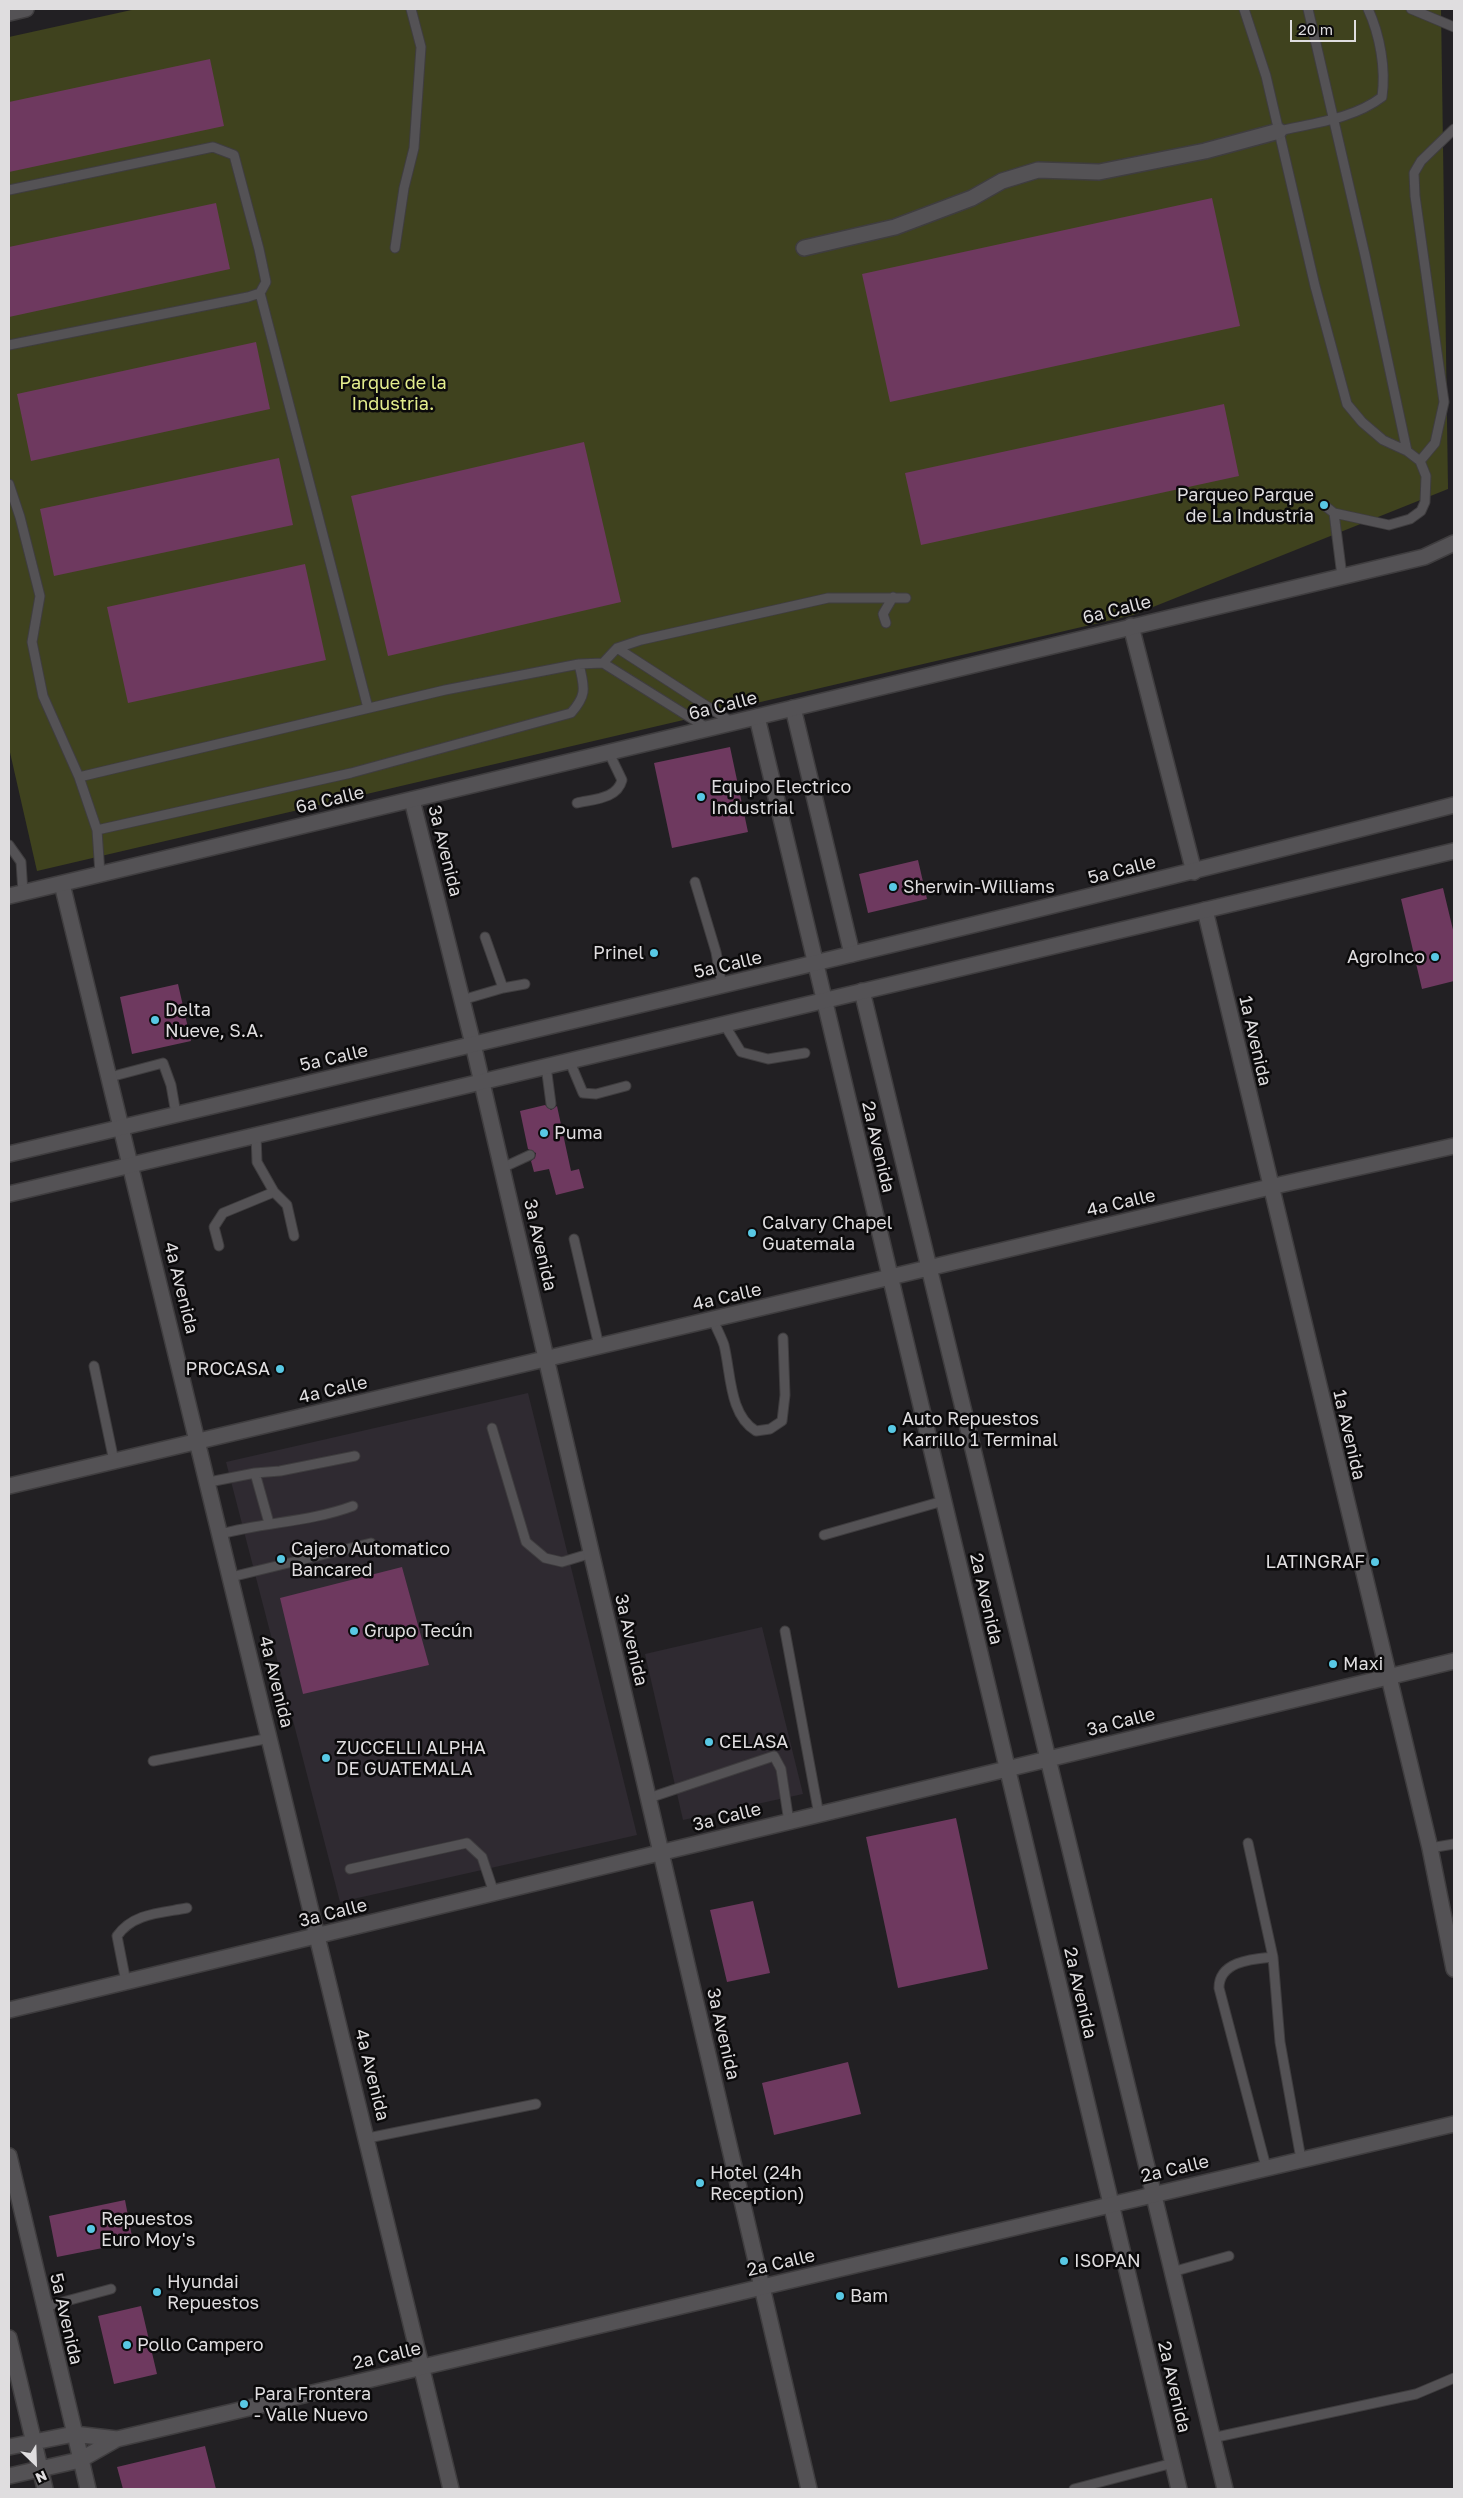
<!DOCTYPE html>
<html>
<head>
<meta charset="utf-8">
<style>
  body { margin:0 }
  #map { position:relative; width:1463px; height:2498px; overflow:hidden; background:#222023; font-family:"Golos Text",sans-serif }
  canvas { display:block }
  .frame { position:absolute; inset:0; border:10px solid #dfdddf; pointer-events:none }
  .north { position:absolute; left:10px; top:2438px; width:50px; height:50px; -webkit-text-stroke:4px #0b0a0b; paint-order:stroke; rotate:156deg; font-size:14px; font-weight:700; line-height:20px; text-align:center; color:#dfdddf }
  .north::after { content:''; display:block; margin:auto; width:18px; height:22px; background:#dfdddf; clip-path:polygon(50% 0,100% 100%,50% 72%,0 100%) }
  .scale { position:absolute; left:1290px; top:20px; width:66px; height:22px; box-sizing:border-box; border:2px solid #dfdddf; border-top:0; padding-left:6px; font-size:15px; line-height:18px; white-space:nowrap; color:#dfdddf; -webkit-text-stroke:4px #0b0a0b; paint-order:stroke }
</style>
</head>
<body>
<div id="map">
<canvas width="1463" height="2498"></canvas>
<div class="frame"></div>
<div class="north">N</div>
<div class="scale">20 m</div>
</div>
<script>
const ctx = document.querySelector('canvas').getContext('2d');
ctx.lineJoin = 'round';
function fillPath(path, color) { ctx.fillStyle = color; ctx.fill(path, 'evenodd'); }
function stroke(path, color, width, dash) { ctx.strokeStyle = color; ctx.lineWidth = width; ctx.lineCap = dash ? 'butt' : 'round'; ctx.setLineDash(dash || []); ctx.stroke(path); }
function write(font, color, halo, rows, align = 'center') {
  ctx.font = font + ' "Golos Text",sans-serif'; ctx.lineWidth = 5; ctx.setLineDash([]); ctx.textBaseline = 'middle'; ctx.strokeStyle = halo; ctx.fillStyle = color; for (const [text, x, y, turn = 0] of rows) {
    ctx.save(); ctx.translate(x, y); ctx.rotate((+turn || 0) * Math.PI / 180); ctx.textAlign = isNaN(turn) ? turn : align; if (halo) ctx.strokeText(text, 0, 0); ctx.fillText(text, 0, 0); ctx.restore();
  }
}
fillPath(new Path2D(`
  M528,1393l109,442 -297,67 -114,-440z
  M762,1627l41,167 -120,26 -38,-166z`), '#2f2a31');
fillPath(new Path2D(`
  M136,9h1305l7,480 -315,126 -1096,256 -28,-123v-711z`), '#3f421e');
fillPath(new Path2D(`
  M210,59l14,67 -215,46v-70z
  M1212,198l28,128 -350,76 -28,-128z
  M216,203l14,66 -221,48v-70z
  M256,342l14,67 -239,52 -14,-67z
  M1224,404l15,72 -318,69 -16,-72z
  M584,442l37,160 -233,54 -37,-160z
  M279,458l14,67 -239,51 -14,-67z
  M305,564l21,96 -198,43 -21,-96z
  M730,747l18,85 -76,16 -18,-85z
  M918,860l9,39 -59,14 -9,-39z
  M1443,888l11,46v47l-32,8 -21,-90z
  M178,984l13,57 -59,13 -12,-57z
  M545,1105l6,5 6,-4 14,65 8,-2 5,19 -28,7 -7,-26 -15,3 -3,-11 4,-3 1,-5 -8,-4 -8,-38z
  M402,1567l27,98 -126,29 -23,-96z
  M956,1818l32,151 -90,19 -32,-151z
  M753,1901l17,72 -43,9 -17,-72z
  M848,2062l13,52 -87,21 -12,-52z
  M125,2200l8,42 -76,15 -8,-41z
  M141,2306l16,68 -43,10 -16,-68z
  M205,2446l11,43h-93l-6,-22z`), '#6e395f');
const lane = new Path2D(`
  M1244,9l22,67 49,210 32,118 15,18 21,18 24,11 13,10 6,15 -1,26 -4,9 -11,8 -21,6 -55,-12 8,63
  M1308,9l57,246 42,196
  M1411,9l43,18
  M1279,131c35,-8 74,-12 103,-34 4,-28 -2,-62 -14,-88
  M9,190l204,-43 21,8 25,94 7,33 -6,11 -12,4 -239,48
  M395,248l9,-60 10,-40 7,-101 -10,-38
  M260,293l108,415
  M1420,461l15,-18 9,-41 -29,-206 -1,-23 7,-12 33,-32
  M9,484l11,33 20,79 -8,46 11,54 36,81
  M1324,505l10,8
  M886,623l-3,-9 10,-17
  M617,648l116,75
  M603,663l14,-15 24,-8 187,-42h78
  M579,664c5,23 9,30 -8,49l-220,60 -254,57 -18,-53 366,-87 134,-26 24,-1 104,65
  M577,803c17,-4 40,-4 45,-23l-13,-27
  M97,830l3,44
  M9,845l12,17 2,31
  M695,882l21,70 6,34
  M503,988l22,-4
  M462,1000l41,-12 -18,-51
  M724,1024l17,28 27,7 37,-6
  M570,1062l13,31 13,1 30,-8
  M546,1066l5,38
  M110,1077l53,-14 8,22 5,29
  M256,1135l1,27 17,30 13,13 7,31
  M502,1168l28,-13
  M574,1239l25,107
  M219,1246l-5,-19 9,-14 51,-21
  M713,1319c3,9 8,17 11,26 7,28 5,70 32,86l14,-2 12,-8 3,-26 -2,-57
  M94,1366l20,95
  M492,1428l34,114 19,16 17,4 30,-9
  M209,1482l46,-9
  M269,1523l-14,-50 25,-2 75,-15
  M221,1534c44,-12 89,-12 132,-28
  M824,1535l119,-34
  M231,1577l140,-34
  M785,1631l34,184
  M153,1761l117,-23
  M649,1798l125,-42 7,13 8,53
  M1248,1843l25,114
  M1430,1848l24,-4
  M350,1869l117,-26 15,14 12,36
  M126,1982l-9,-46c16,-23 44,-23 70,-28
  M368,2138l168,-34
  M1266,2167l-47,-179c0,-27 34,-29 54,-31l7,85 21,117
  M1172,2272l57,-16
  M44,2307l67,-18
  M1212,2438l204,-44 38,-16
  M1074,2489l99,-26`);
const street = new Path2D(`
  M804,248l91,-21 77,-29 30,-17 36,-11 61,2 106,-21 74,-20
  M1131,626l63,246
  M793,708l59,246
  M757,717l422,1772
  M412,800l61,244 336,1445
  M62,884l389,1605
  M1205,910l225,938 24,121
  M862,991l363,1498
  M9,1486l1261,-299 184,-41
  M9,2010l1445,-349`);
const secondary = new Path2D(`
  M9,13l17,-4
  M9,896l1415,-339 30,-14
  M9,1154c482,-114 965,-226 1445,-349
  M9,1194l1445,-343
  M9,2156l79,333
  M9,2338l36,151
  M9,2447l65,-13 43,5
  M9,2476l71,-16 37,-21 1337,-315`);
stroke(lane, '#3f3d3f', 11);
stroke(street, '#3f3d3f', 18);
stroke(secondary, '#3f3d3f', 18);
stroke(lane, '#545255', 9);
stroke(street, '#545255', 15);
stroke(secondary, '#545255', 15);
for (const [x, y, r, color] of [
  [1324,505,5,"#58c8e4"],
  [701,797,5,"#58c8e4"],
  [893,887,5,"#58c8e4"],
  [654,953,5,"#58c8e4"],
  [1435,957,5,"#58c8e4"],
  [155,1020,5,"#58c8e4"],
  [544,1133,5,"#58c8e4"],
  [752,1233,5,"#58c8e4"],
  [280,1369,5,"#58c8e4"],
  [892,1429,5,"#58c8e4"],
  [281,1559,5,"#58c8e4"],
  [1375,1562,5,"#58c8e4"],
  [354,1631,5,"#58c8e4"],
  [1333,1664,5,"#58c8e4"],
  [709,1742,5,"#58c8e4"],
  [326,1758,5,"#58c8e4"],
  [700,2183,5,"#58c8e4"],
  [91,2229,5,"#58c8e4"],
  [1064,2261,5,"#58c8e4"],
  [157,2292,5,"#58c8e4"],
  [840,2296,5,"#58c8e4"],
  [127,2345,5,"#58c8e4"],
  [244,2404,5,"#58c8e4"]
]) { const dot = new Path2D(); dot.arc(x, y, r, 0, 2 * Math.PI); ctx.fillStyle = color; ctx.fill(dot); stroke(dot, '#0b0a0b', 2); }
write('18px', '#e3ed8d', '#0b0a0b', [
  ["Parque de la",393,383],
  ["Industria.",393,404]
]);
write('18px', '#dfdddf', '#0b0a0b', [
  ["Parqueo Parque",1314,495,"right"],
  ["de La Industria",1314,516,"right"],
  ["Equipo Electrico",711,787],
  ["Industrial",711,808],
  ["Sherwin-Williams",903,887],
  ["Prinel",644,953,"right"],
  ["AgroInco",1425,957,"right"],
  ["Delta",165,1010],
  ["Nueve, S.A.",165,1031],
  ["Puma",554,1133],
  ["Calvary Chapel",762,1223],
  ["Guatemala",762,1244],
  ["PROCASA",270,1369,"right"],
  ["Auto Repuestos",902,1419],
  ["Karrillo 1 Terminal",902,1440],
  ["Cajero Automatico",291,1549],
  ["Bancared",291,1570],
  ["LATINGRAF",1365,1562,"right"],
  ["Grupo Tecún",364,1631],
  ["Maxi",1343,1664],
  ["CELASA",719,1742],
  ["ZUCCELLI ALPHA",336,1748],
  ["DE GUATEMALA",336,1769],
  ["Hotel (24h",710,2173],
  ["Reception)",710,2194],
  ["Repuestos",101,2219],
  ["Euro Moy's",101,2240],
  ["ISOPAN",1074,2261],
  ["Hyundai",167,2282],
  ["Repuestos",167,2303],
  ["Bam",850,2296],
  ["Pollo Campero",137,2345],
  ["Para Frontera",254,2394],
  ["- Valle Nuevo",254,2415]
], 'left');
write('18px', '#dfdddf', '#0b0a0b', [
  ["6a Calle",1117,610,-14],
  ["6a Calle",723,706,-14],
  ["6a Calle",330,800,-13],
  ["3a Avenida",445,851,76],
  ["5a Calle",1122,870,-14],
  ["5a Calle",728,965,-13],
  ["1a Avenida",1255,1041,77],
  ["5a Calle",334,1058,-13],
  ["2a Avenida",878,1147,77],
  ["4a Calle",1121,1203,-13],
  ["3a Avenida",540,1245,77],
  ["4a Avenida",181,1288,76],
  ["4a Calle",727,1297,-13],
  ["4a Calle",333,1390,-13],
  ["1a Avenida",1349,1435,77],
  ["2a Avenida",986,1599,77],
  ["3a Avenida",631,1640,77],
  ["4a Avenida",276,1682,76],
  ["3a Calle",1121,1722,-14],
  ["3a Calle",727,1817,-14],
  ["3a Calle",333,1913,-14],
  ["2a Avenida",1080,1993,77],
  ["3a Avenida",723,2034,77],
  ["4a Avenida",372,2075,76],
  ["2a Calle",1175,2169,-13],
  ["2a Calle",781,2263,-13],
  ["5a Avenida",66,2319,77],
  ["2a Calle",387,2356,-13],
  ["2a Avenida",1174,2387,77]
]);
</script>
</body>
</html>
